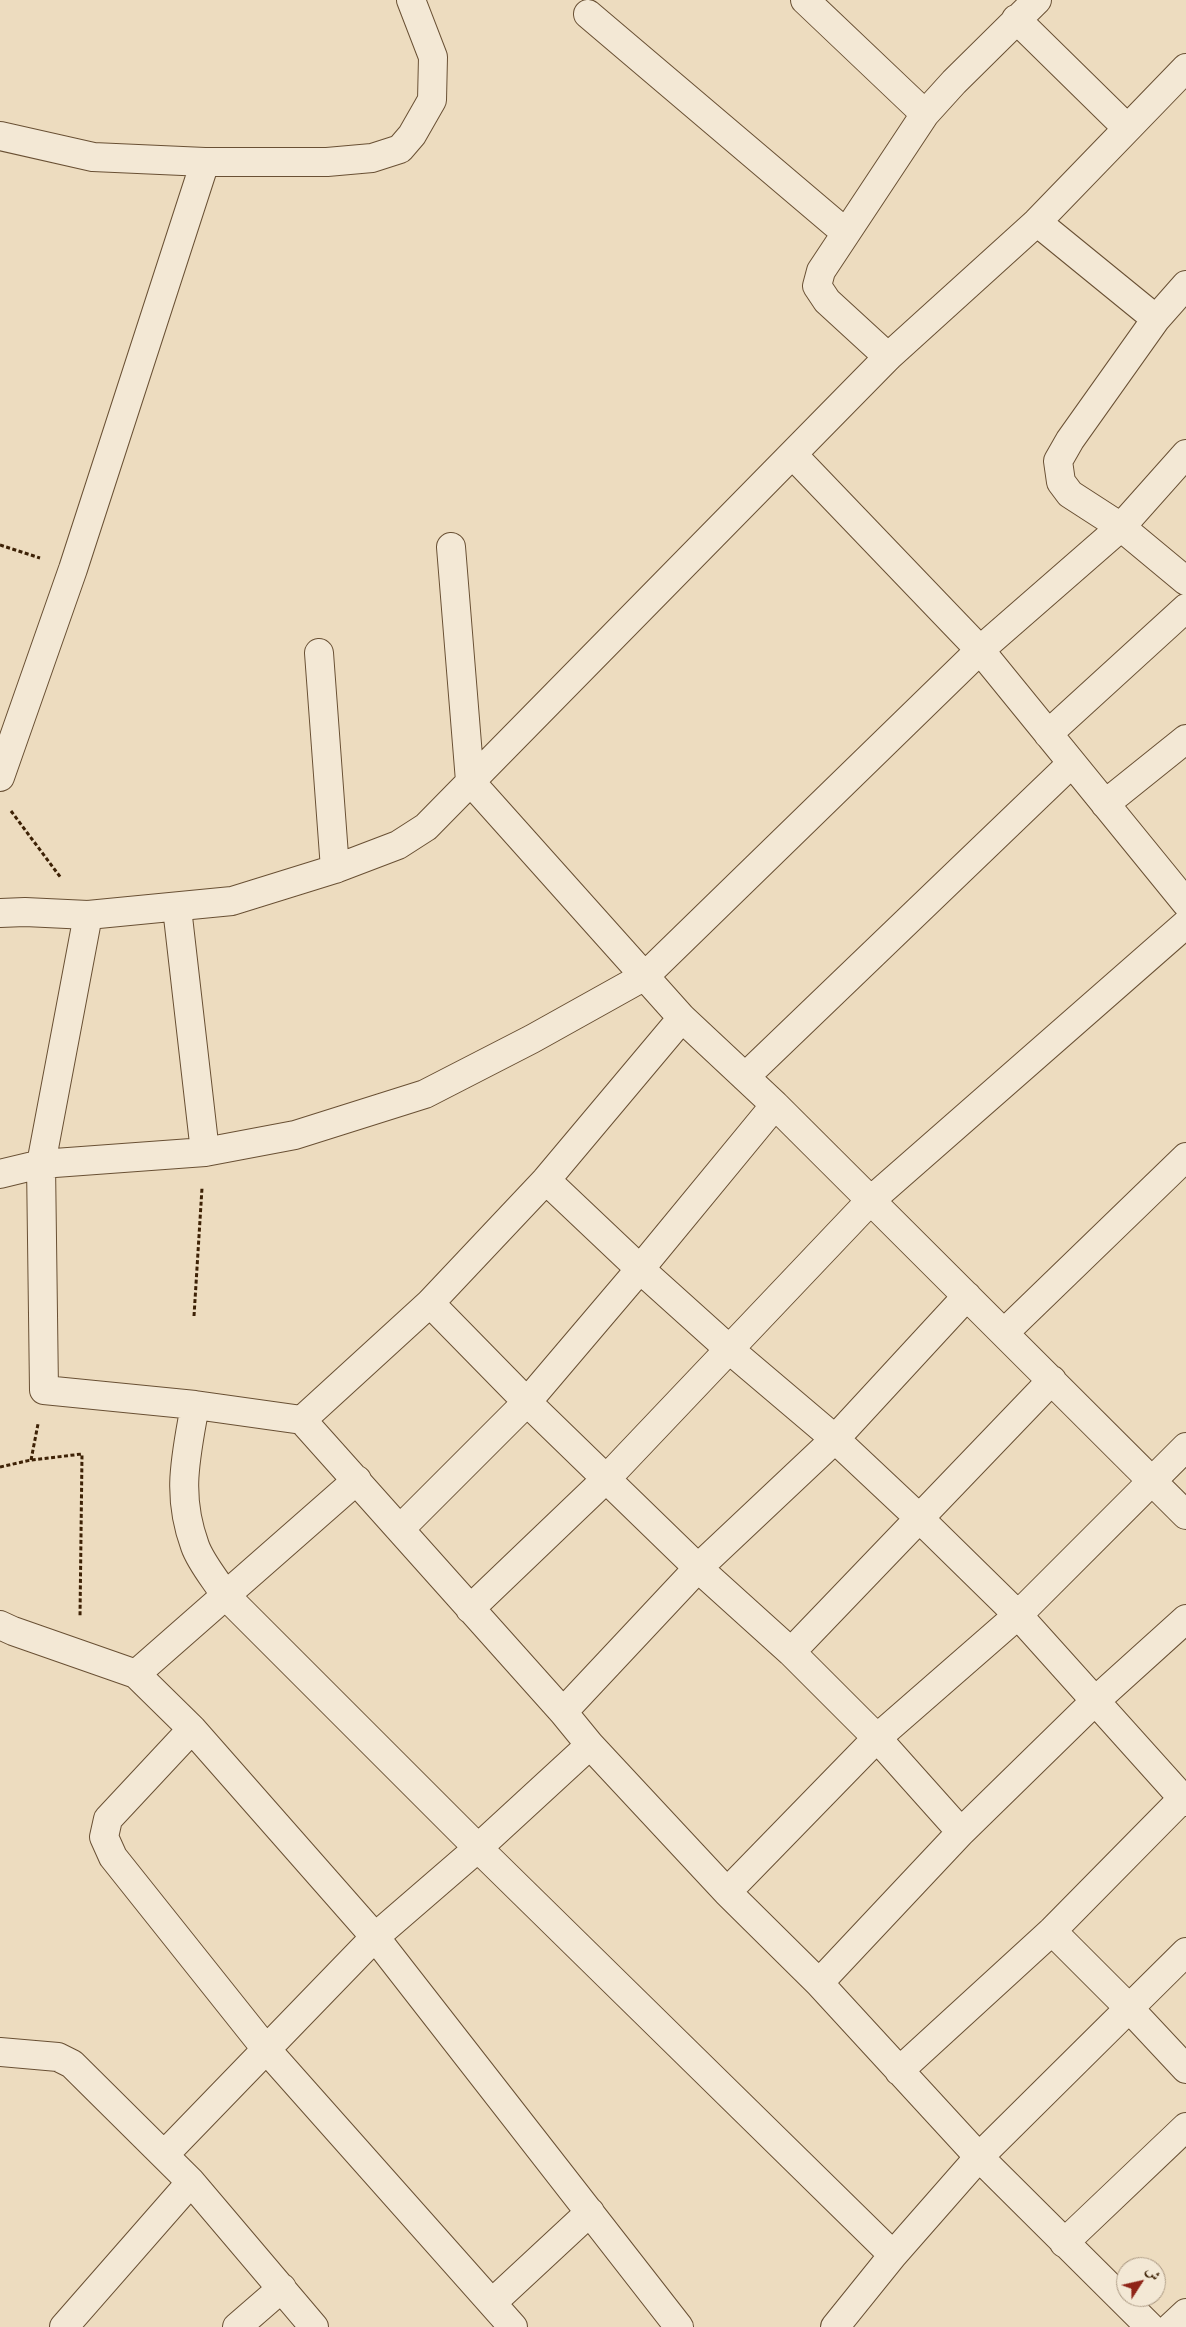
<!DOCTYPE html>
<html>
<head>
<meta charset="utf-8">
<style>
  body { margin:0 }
  #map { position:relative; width:1186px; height:2327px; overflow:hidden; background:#eddcbf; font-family:"IM FELL Double Pica",Amiri,serif }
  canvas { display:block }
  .north { position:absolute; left:1116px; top:2257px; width:50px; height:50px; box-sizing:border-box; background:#f3e8d5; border:1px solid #aa9882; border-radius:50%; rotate:55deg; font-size:14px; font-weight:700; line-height:20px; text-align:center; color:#3d2105 }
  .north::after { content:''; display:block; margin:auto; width:18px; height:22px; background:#8f2418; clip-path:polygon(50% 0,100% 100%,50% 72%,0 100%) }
</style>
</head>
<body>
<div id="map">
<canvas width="1186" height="2327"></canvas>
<div class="north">ش</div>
</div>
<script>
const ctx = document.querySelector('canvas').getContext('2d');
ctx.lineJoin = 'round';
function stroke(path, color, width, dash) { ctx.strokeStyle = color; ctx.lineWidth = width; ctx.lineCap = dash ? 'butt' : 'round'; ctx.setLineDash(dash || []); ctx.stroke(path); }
const minor = new Path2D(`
  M805,0l120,114
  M588,14l258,219
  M1016,19l111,109
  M0,136l93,21 112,5 -132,407 -73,208
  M205,162h122l45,-4 28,-9 12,-14 20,-35 1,-43 -22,-57
  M1037,222l119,97
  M1186,285l-30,34 -86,121 -12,21 3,21 9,12 51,33 65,54
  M888,357l-61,-56 -10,-15 4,-15 104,-157 29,-32 83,-82
  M793,455l187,195 206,253
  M451,547l19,234 212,237 93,87 411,410
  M319,653l16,216
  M1048,734l138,-126
  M1105,804l81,-65
  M177,908l28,244
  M0,913l25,-1 63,3 144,-14 103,-32 63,-24 28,-18 462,-470 149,-135 149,-154
  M88,915l-47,249 3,226 151,15 107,15
  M682,1018l-136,162 -116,123 -128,117 261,292 27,33 137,147 92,91 160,174 207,-205
  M745,1077l327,-314
  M0,1174l41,-10 164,-12 90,-17 130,-41 107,-55 113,-63 335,-326 141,-123 65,-73
  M546,1180l94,89 90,81 105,89 83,78 100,98 168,187
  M430,1303l97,99 171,166 93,84 86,86 84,94
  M1004,1333l182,-176
  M195,1405c-9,52 -19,89 0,141 6,17 21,34 30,49l253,253 415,407
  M400,1529l127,-127 113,-133 135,-164
  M470,1609l137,-131 263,-277 316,-277
  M0,1625l13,6 123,43 56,55 183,208 304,390
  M791,1652l261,-272
  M136,1674l221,-194
  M563,1712l135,-144 137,-129 132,-143
  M192,1729l-84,90 -4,18 9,20 153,192 247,278
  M727,1892l150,-154 141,-123 168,-168
  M1052,1931l76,76 58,62
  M819,1983l142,-151 133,-130 92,-83
  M0,2052l58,5 14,7 119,118 123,145
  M899,2071l153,-140 134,-136
  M165,2154l210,-217 103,-89 112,-103
  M1064,2243l122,-116
  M492,2303l98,-91
  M64,2327l127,-145
  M237,2327l45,-39
  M835,2327l58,-72 86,-98 171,170
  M1171,2327l15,-14`);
stroke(minor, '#695034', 30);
stroke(new Path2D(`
  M0,545l40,13
  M11,811l50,67
  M194,1316l8,-128
  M31,1460l7,-36
  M0,1467l31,-7 51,-6 -2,163`), '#3d2105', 3, [4, 2.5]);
stroke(minor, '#f3e8d5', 28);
</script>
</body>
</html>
